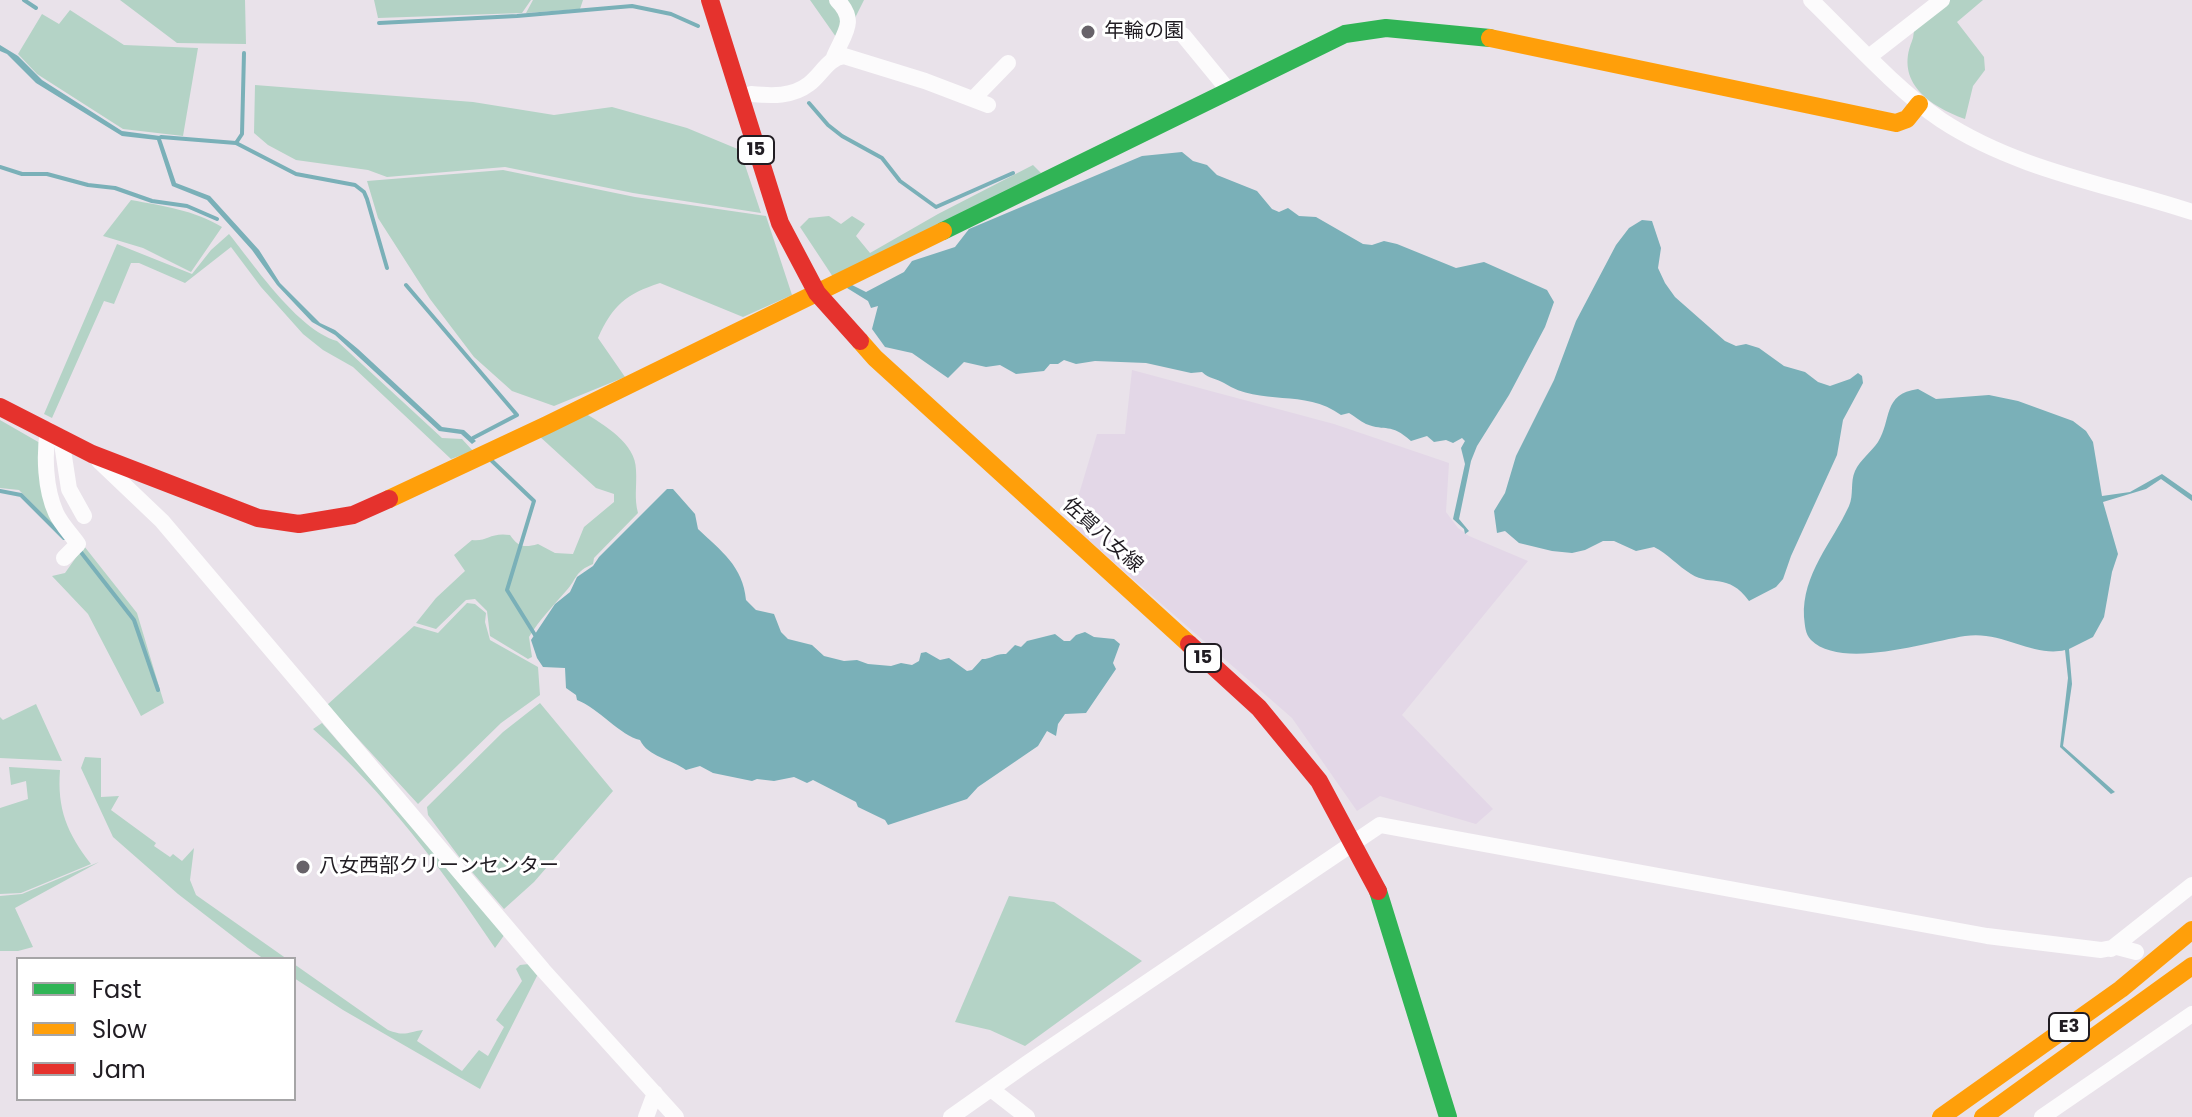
<!DOCTYPE html>
<html>
<head>
<meta charset="utf-8">
<style>
  body { margin:0 }
  #map { position:relative; width:2192px; height:1117px; overflow:hidden; background:#e9e2ea; font-family:Poppins,sans-serif }
  canvas { display:block }
  .legend { position:absolute; left:16px; top:957px; width:280px; height:144px; box-sizing:border-box; background:#fff; border:2px solid #a6a5a7; margin:0; padding:10px 14px; list-style:none; font-size:24px; color:#211d23 }
  .legend li { display:flex; align-items:center; gap:16px; height:40px }
  .legend b { width:40px; border:2px solid #a6a5a7 }
</style>
</head>
<body>
<div id="map">
<canvas width="2192" height="1117"></canvas>
<ul class="legend">
<li><b style="height:10px;background:#30b455"></b>Fast</li>
<li><b style="height:10px;background:#ff9f0a"></b>Slow</li>
<li><b style="height:10px;background:#e5322d"></b>Jam</li>
</ul>
</div>
<script>
const ctx = document.querySelector('canvas').getContext('2d');
ctx.lineJoin = 'round';
function fillPath(path, color) { ctx.fillStyle = color; ctx.fill(path, 'evenodd'); }
function stroke(path, color, width, dash) { ctx.strokeStyle = color; ctx.lineWidth = width; ctx.lineCap = dash ? 'butt' : 'round'; ctx.setLineDash(dash || []); ctx.stroke(path); }
function write(font, color, halo, rows, align = 'center') {
  ctx.font = font + ' Poppins,"Noto Sans JP",sans-serif'; ctx.lineWidth = 6; ctx.setLineDash([]); ctx.textBaseline = 'middle'; ctx.strokeStyle = halo; ctx.fillStyle = color; for (const [text, x, y, turn = 0] of rows) {
    ctx.save(); ctx.translate(x, y); ctx.rotate((+turn || 0) * Math.PI / 180); ctx.textAlign = isNaN(turn) ? turn : align; if (halo) ctx.strokeText(text, 0, 0); ctx.fillText(text, 0, 0); ctx.restore();
  }
}
fillPath(new Path2D(`
  M1132,370l202,54 115,39 -3,49 12,16 11,8 59,25 -126,154 91,94 -17,15 -96,-28 -23,15 -65,-93 -222,-194 27,-90h28z`), '#e3d7e7');
fillPath(new Path2D(`
  M533,0h50l-3,9 -54,4z
  M70,10l54,35 74,3 -15,88 -60,-7 -86,-55 -19,-20 24,-40 17,10z
  M255,85l218,17 81,13 58,-8 75,21 53,22 21,63 -128,-20 -128,-26 -118,10 -19,-7 -72,-10 -28,-15 -14,-12z
  M131,200c32,6 63,10 91,27l-31,45 -48,-24 -40,-12z
  M229,234c26,32 68,95 108,107l105,97 20,1 11,12 -22,8 -98,-92 -30,-17 -20,-16 -42,-47 -30,-40 -46,36 -46,-20h-8l-17,41 -10,-3 -52,117 -8,-4 73,-170 75,30 19,-24z
  M0,420l40,23 17,86 -38,-39 -19,-2z
  M84,546l53,67 27,90 -23,13 -53,-102 -36,-38 13,-3z
  M467,603l8,1 11,9 -1,9 5,18 48,27 2,28 -39,28 -83,81 -91,-99 87,-79 24,7z
  M540,703l73,88 -79,91 -30,27 -44,-51 -32,-43 -1,-8 76,-75z
  M36,704l26,57 -62,-3v-41l3,3z
  M322,723l183,211 -10,14c-53,-79 -110,-156 -182,-219z
  M85,757l16,1v39l18,-1 -8,14 45,33 -2,3 16,11 3,-3 9,7 12,-13 -4,32 6,15 91,64h-23l-16,-11 -70,-54 -65,-57 -32,-69z
  M9,767l51,3c-3,39 7,63 31,94l-70,29 -21,1v-86l28,-9 -2,-18 -15,4z
  M99,862l-84,46 18,39 -15,4h-18v-55l22,-2z
  M1009,896l45,6 88,59 -117,85 -35,-16 -35,-8z
  M294,964l94,66c18,7 19,2 35,0l-6,11 45,30 17,-21 9,6 16,-29 -8,-7 26,-39 -6,-12 4,-4 9,-1 10,8 -59,117 -137,-79 -49,-32z`), '#b4d3c6');
fillPath(new Path2D(`
  M120,0h125l1,44 -69,-1z
  M374,0h157l-9,13 -144,5z
  M810,0h54l-14,28 -14,9z
  M1950,0h33l-26,22 27,35 1,13 -12,16 -8,33c-36,-13 -70,-37 -53,-78 2,-4 1,-9 3,-13 5,-8 27,-21 35,-28z
  M1033,165l8,8 -206,107 -35,-53 9,-9 20,-2 12,8 11,-8 13,8 -9,12 14,17 68,-39z
  M503,170l132,27 131,19 26,79 -49,22 -83,-34c-34,11 -47,22 -62,55l27,39 -71,29 -42,-15 -38,-34 -44,-58 -52,-81 -11,-37z
  M583,412c21,13 53,31 53,58 1,16 -2,28 2,43l-44,45 -1,6c-19,8 -15,14 -27,27 -13,15 -26,28 -37,46l3,20 -4,2 -38,-23 -3,-25 -12,-12 -9,1 -30,29 -20,-6 20,-25 29,-27 -11,-16 18,-15c15,2 18,-8 38,-5 8,12 14,13 28,9l17,9 18,1 11,-27 30,-25v-8l-18,-6 -58,-53z`), '#b3d2c5');
fillPath(new Path2D(`
  M0,45l18,11 24,24 80,51 38,5 16,47 34,13 49,54 21,33 40,40 15,7 23,19 84,78 22,3 12,11 -4,3 -11,-10 -22,-3 -104,-96 -23,-13 -35,-37 -25,-35 -45,-50 -35,-14 -15,-46 -35,-4 -86,-53 -29,-29 -7,-3z
  M1182,152l11,9 14,4 10,10 40,16 15,18 7,3 9,-4 11,8 17,1 47,27 9,1 12,-4 13,3 59,24 28,-6 63,28 7,12 -9,25 -36,68 -32,51 -6,15 -12,58 10,12 -4,3 -1,-5 -11,-10 12,-55 -4,-16 4,-7 -3,-3 -9,5 -7,-3 -12,2 -7,-6 -16,5c-21,-19 -25,-9 -45,-17 -6,-3 -12,-8 -17,-11l-8,2c-37,-27 -80,-8 -117,-32 -8,-5 -15,-4 -22,-11l-11,1 -45,-10 -51,-2 -19,3 -12,-4 -6,4h-8l-6,7 -28,3 -16,-9 -14,2 -22,-5 -16,16 -36,-25 -27,-6 -13,-18 6,-23 -7,2 -3,-7 -21,-13 1,-5 18,9 38,-20 8,-11 43,-14 14,-18 173,-73z
  M1642,220l10,1 9,27 -3,20 7,15 10,14 50,44 11,5 10,-2 13,4 25,18 21,6 13,10 12,4 20,-7 8,-6 4,3 1,7 -20,37 -6,35 -46,101 -8,23 -7,8 -27,14c-21,-29 -37,-14 -58,-27 -13,-8 -23,-20 -37,-27l-18,4 -22,-10h-11l-18,9 -13,3 -20,-2 -33,-8 -14,-12 -8,2 -3,-22 11,-18 11,-37 38,-76 22,-59 40,-76 13,-17z
  M1918,389l18,10 53,-4 29,6 55,20 13,10 7,11 9,54 28,-4 32,-18 30,21v6l-31,-22 -15,10 -43,13 15,52 -6,18 -8,45 -11,20 -24,12 3,35 -9,62 52,46 -4,2 -51,-47 8,-69 -3,-28c-31,8 -63,-20 -100,-14 -38,6 -124,34 -154,4 -6,-6 -6,-15 -7,-23 -2,-43 28,-74 45,-111 5,-11 1,-24 6,-35 5,-11 16,-19 23,-29 14,-22 4,-48 40,-53z
  M667,489h6l22,25 3,15c23,22 45,37 48,71l10,10 18,4 7,18 7,7 24,6 12,11 20,5 13,-1 11,4 23,2 10,-3 11,2 7,-4 2,-8 5,-1 14,8 9,-2 18,13 5,-1 10,-11c10,0 14,-6 24,-5l9,-9 6,2 6,-6 28,-7 9,7h6l6,-6 9,-3 9,5 20,2 6,5 -7,19 3,6 -30,44 -21,1 -7,10 -2,12 -9,-5 -9,15 -60,41 -11,12 -79,26 -3,-5 -27,-13 -2,-5 -43,-22 -6,3 -13,-6 -20,4 -17,-2 -5,2 -39,-8 -13,-7 -14,4c-15,-11 -38,-13 -46,-30 -19,-4 -42,-32 -63,-40l-1,-5 -10,-7 -1,-20 -22,-1 -6,-9 -6,-18 24,-36 15,-12 7,-15 16,-11 6,-9z`), '#7ab0b8');
stroke(new Path2D(`
  M24,0l12,8
  M379,23l138,-7 115,-10 39,8 27,12
  M809,103l19,22 14,11 40,22 18,23 36,26 77,-34
  M161,137l75,6 60,31 59,11 9,7 3,7 20,69
  M236,143l6,-9 2,-81
  M0,167l22,7h25l41,11 27,3 37,13 35,5 30,13
  M406,285l111,130 -44,23
  M492,461l42,40 -27,89 28,45
  M0,491l21,4 43,43
  M80,551l54,69 24,70`), '#7ab0b8', 4);
stroke(new Path2D(`
  M1811,0c39,38 86,90 130,120 76,50 166,64 251,92
  M1183,35l46,56
  M1870,56l72,-56
  M834,57c10,-24 24,-36 3,-57
  M751,94c21,2 41,3 58,-10 13,-10 19,-26 35,-28l81,25 63,24
  M973,99l35,-36
  M48,430c-4,25 -3,59 8,83 5,11 15,21 22,31l-14,14
  M61,437l8,52 15,27
  M99,461l63,60 381,449 133,147
  M2111,949l81,-64
  M991,1089l36,28
  M646,1117l9,-24
  M951,1117l78,-55 351,-237 607,111 114,14 16,-3 19,5
  M2042,1117l150,-103`), '#fcfbfc', 16);
stroke(new Path2D(`
  M943,231l402,-197 41,-6 104,10
  M1378,891l70,226`), '#30b455', 18);
stroke(new Path2D(`
  M1490,38l406,85 11,-4 12,-15
  M860,341l15,17 314,286
  M389,499l158,-74 396,-194
  M1941,1117l180,-128 71,-59
  M1983,1117l209,-151`), '#ff9f0a', 18);
stroke(new Path2D(`
  M710,0l70,223 37,70 43,48
  M0,407l92,47 166,64 41,6 54,-9 36,-16
  M1189,644l70,64 60,73 59,110`), '#e5322d', 18);
for (const [x, y, r, color] of [
  [1088,32,8,"#676269"],
  [303,867,8,"#676269"]
]) { const dot = new Path2D(); dot.arc(x, y, r, 0, 2 * Math.PI); ctx.fillStyle = color; ctx.fill(dot); stroke(dot, '#fff', 3); }
for (const [x, y, w] of [
  [756,150,36],
  [1203,658,36],
  [2069,1027,40]
]) { const box = new Path2D(); box.roundRect(x - w / 2, y - 14, w, 28, 6); ctx.fillStyle = '#fff'; ctx.fill(box); stroke(box, '#211d23', 2); }
write('bold 18px', '#211d23', null, [
  ["15",756,150],
  ["15",1203,658],
  ["E3",2069,1027]
]);
write('20px', '#211d23', '#fff', [
  ["年輪の園",1104,32],
  ["八女西部クリーンセンター",319,867]
], 'left');
write('20px', '#211d23', '#fff', [
  ["佐賀八女線",1102,536,42]
]);
</script>
</body>
</html>
